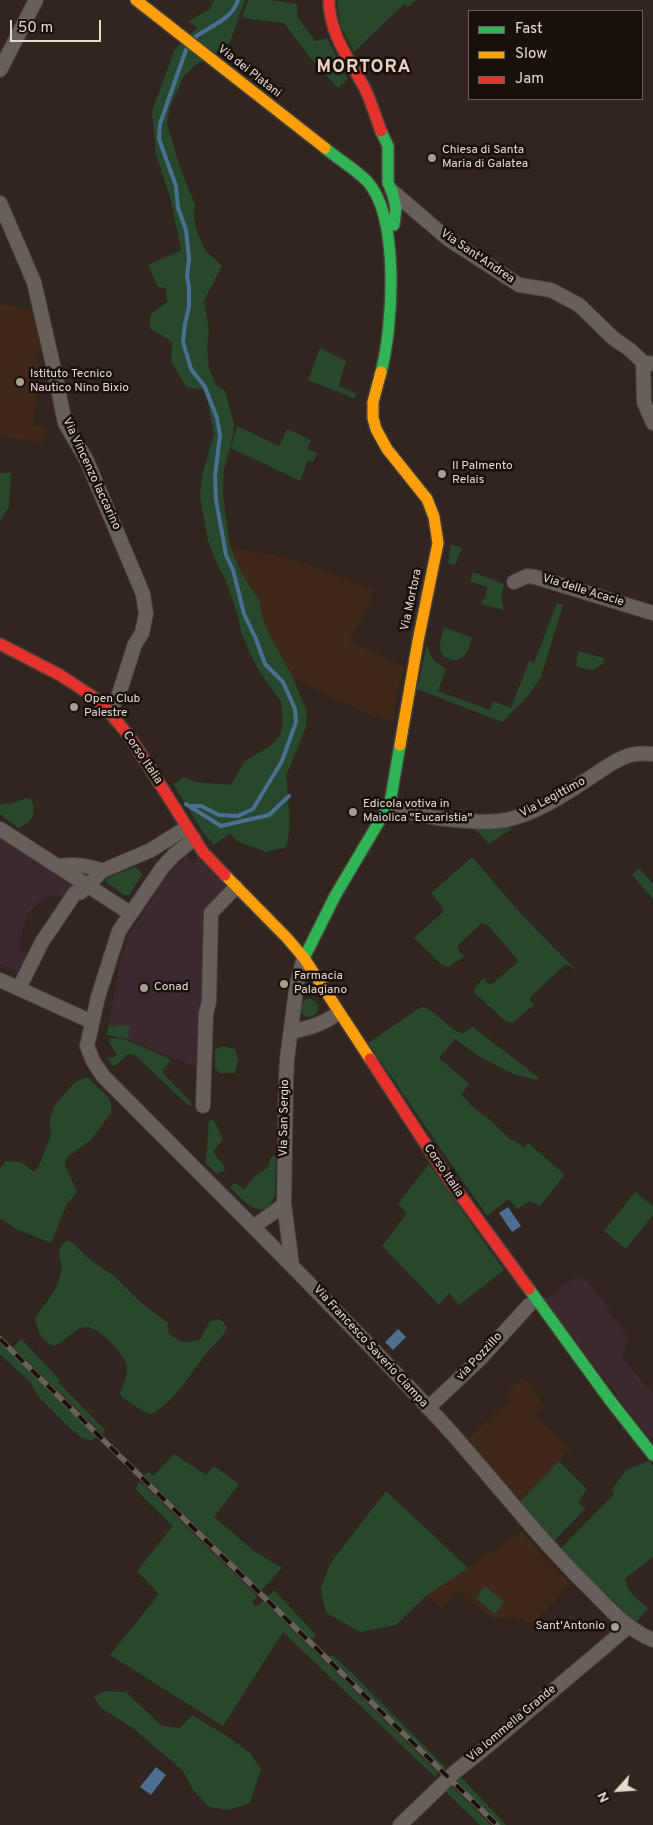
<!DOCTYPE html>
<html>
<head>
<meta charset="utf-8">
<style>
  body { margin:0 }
  #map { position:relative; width:653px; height:1825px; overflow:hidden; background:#30251f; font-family:Overpass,sans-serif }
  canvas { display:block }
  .legend { position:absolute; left:468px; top:10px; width:175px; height:90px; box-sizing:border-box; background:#18100a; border:1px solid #6b615a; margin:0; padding:6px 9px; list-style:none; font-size:15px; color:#e7dad3 }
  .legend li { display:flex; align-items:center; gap:10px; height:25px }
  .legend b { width:25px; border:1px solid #6b615a }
  .north { position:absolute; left:593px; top:1765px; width:50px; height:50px; -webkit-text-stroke:4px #18100a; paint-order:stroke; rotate:244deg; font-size:14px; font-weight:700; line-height:20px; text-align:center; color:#e7dad3 }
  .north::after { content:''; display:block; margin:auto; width:18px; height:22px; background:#e7dad3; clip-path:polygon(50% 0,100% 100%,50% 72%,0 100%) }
  .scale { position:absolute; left:10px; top:20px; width:91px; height:22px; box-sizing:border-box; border:2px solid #e7dad3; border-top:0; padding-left:6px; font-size:15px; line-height:18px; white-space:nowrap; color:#e7dad3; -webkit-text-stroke:4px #18100a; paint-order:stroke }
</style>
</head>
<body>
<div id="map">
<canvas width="653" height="1825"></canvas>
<ul class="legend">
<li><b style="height:6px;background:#30b455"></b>Fast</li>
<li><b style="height:6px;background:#ff9f0a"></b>Slow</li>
<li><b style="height:6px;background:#e5322d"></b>Jam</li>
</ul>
<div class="north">N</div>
<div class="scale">50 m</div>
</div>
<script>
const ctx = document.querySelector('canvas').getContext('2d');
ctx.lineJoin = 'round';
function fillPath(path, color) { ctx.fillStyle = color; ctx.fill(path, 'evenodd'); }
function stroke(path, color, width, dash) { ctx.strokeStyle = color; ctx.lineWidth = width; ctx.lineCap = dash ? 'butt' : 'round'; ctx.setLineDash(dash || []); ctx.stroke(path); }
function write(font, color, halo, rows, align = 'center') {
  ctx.font = font + ' Overpass,sans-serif'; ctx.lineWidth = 5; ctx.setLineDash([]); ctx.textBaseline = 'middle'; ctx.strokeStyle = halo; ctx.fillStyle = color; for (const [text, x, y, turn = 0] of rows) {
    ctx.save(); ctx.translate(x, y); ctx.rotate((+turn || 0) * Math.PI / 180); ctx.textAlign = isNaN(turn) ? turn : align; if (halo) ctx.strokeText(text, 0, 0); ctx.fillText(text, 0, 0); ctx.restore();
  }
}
fillPath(new Path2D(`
  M0,832l75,53 -9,13 -7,-3 -11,2 -11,7 -10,11 -4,12 -3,19 2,5 5,6 -10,15 -17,-8z
  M186,856l7,7 5,-5 32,31 -23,23 -7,157 -72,-30 -21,-4 13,-75 11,-29 26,-39 -3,-3z
  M580,1276l7,5 14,17 28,42 -7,18 31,36v49l-109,-144 11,-6 4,-6z`), '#3c292d');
fillPath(new Path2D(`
  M0,304l36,6 8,40 -4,1 -3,13 6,1 -11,60 14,3 -3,15 -43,-7z
  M230,546l68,15 76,28 -9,24 -16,28 56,26 -9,31 -3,24 -31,-10 -55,-26 -15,-10 -23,-42 -7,-18 -3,-16 -17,-26z
  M0,1334l103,100 -5,5 -98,-96z
  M523,1377l22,29 -11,10 37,32 -52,55 -53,-63 43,-39 -3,-9z
  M147,1480l296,290 -4,4 -296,-290z
  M521,1531l49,53 -36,39 -21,-6 -20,2 -36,-28 -14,18 -16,-14z
  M455,1782l45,43h-9l-40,-39z`), '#3f281a');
fillPath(new Path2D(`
  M214,0h31l-15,42 -6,6 -27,16 -13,12 -14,31 -3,17 12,40 16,41 -1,14 3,13 9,19 16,15 -18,35 5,29 -2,17 2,21 7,17 9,6 9,33 -2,16 -8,30 -1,25 7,51 12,28 17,26 3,16 7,18 23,42 15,36 -1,15 -20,49 4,44 -2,20 -3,8 -19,4 -29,-11 -7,-8 -16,12 -11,-13 -30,-48 11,-7 11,5 36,3 14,-24 24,-14 11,-11 3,-13 -2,-21 -23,-33 -8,-16 -9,-21 -3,-16 -12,-36 -9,-16 -9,-23 -8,-44 2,-21 12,-42 -6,-31 -5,-13 -17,-3 -15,-26 1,-19 -22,-14v-13l17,-13 -1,-14 -8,-1 -10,-22 33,-15 -10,-50 -15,-46 -4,-43 23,-62 22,-21 -8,-7 21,-12z
  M248,0h21l28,4 1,14 17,23 12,-3 21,41 -10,9 -26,-28 -28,-37 -42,-5z
  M337,0h79l-8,7 -4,-3 -50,48 -14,-28z
  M320,348l26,13 -7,25 18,8 -3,4 -46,-18z
  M237,426l42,20 8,-17 24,11 -4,9 10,4 -4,9 -5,-2 -8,21 -69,-33z
  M0,473h11l-2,34 -9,14z
  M451,544l11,4 -7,17 -7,-2z
  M473,572l31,12 -3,14 3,12 -23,-6 2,-5h2l2,-12 -17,-6z
  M557,603l6,2 -22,72 -13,19 -26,26 -85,-33 10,-45c4,14 5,17 19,25l-8,22 52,19 3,-9 18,7 18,-47 5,2z
  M444,627l28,11c-2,6 -4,14 -8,18 -8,8 -24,3 -24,-9 0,-7 3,-14 4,-20z
  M578,652h3l23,6v3c-7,11 -16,10 -28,5z
  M26,798l5,1c6,14 2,24 -13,29l-18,-14v-10l14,-1z
  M513,828l-24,16 -14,-15z
  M472,857l49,57 55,56 -10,-6 -36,33v4l4,4 -22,18 -7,-2 -31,-29 1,-4 8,-10 5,6h4l25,-21v-4l-30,-35 -5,-1 -24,22v5l6,6 -15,11 -7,-2 -28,-27 29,-26v-4l-12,-15z
  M134,867l5,2 3,6 -13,20h-5l-19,-14 2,-3z
  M639,868l14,16v15l-21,-24z
  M300 1008a9 9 0 1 1 18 0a9 9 0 1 1-18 0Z
  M421,1007c20,5 26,24 42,26l10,-6 66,51 -2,2 -24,-6 -33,-17 -25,-18 -16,19 30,26 -8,11 9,8 -1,1 21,16 22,21 2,-1 10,8 4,-5 34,29 2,4 -24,30 -10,-5 -13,8 -8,-10 -22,17 -119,-173z
  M125,1025l5,1 -2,13 -21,-4 1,-8z
  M110,1038l14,1 44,19 2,4 -7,7v4l27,28 2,4 -3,1 -55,-52h-6l-12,11 -4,1 -5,-9 5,1 5,-3 -8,-13z
  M222,1046l13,3 3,12 -3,12h-16l-4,-5v-18z
  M87,1077l21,20 3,7v9l-20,27 -24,17 -2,9 12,26 -10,12 -16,39 -35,-14 -16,-11v-49l6,-8 15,1 13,10 4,-4 13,-33 -1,-17 5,-13 20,-23z
  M212,1120l3,2 8,18 -10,11c3,8 11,11 12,19l-8,4 -12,-12 1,-2 3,-39z
  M276,1155l-1,40c-11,31 -32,5 -45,-8l3,-3h4l6,5 2,-1 9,-11 14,-10 3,-10z
  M429,1164l75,106 -45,35 -10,-12 -10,12 -57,-59 25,-33 -9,-9z
  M635,1192l18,14v9l-27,34 -22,-18z
  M67,1240l7,4 15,15 25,17 25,25 28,21 2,12c12,9 16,9 31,6l10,-19c10,-3 12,-2 17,6 -4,12 -14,17 -21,27 -16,20 -31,47 -54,60l-8,-2 -22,-15 -2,-4c3,-8 7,-16 7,-25 0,-13 -29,-42 -42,-41 -11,1 -20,16 -32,19 -14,-7 -14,-14 -18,-28 10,-14 23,-28 26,-45 3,-15 -9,-20 6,-33z
  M21,1339l39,41 -1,3 46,47 -2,4 -90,-87z
  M0,1343l96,93 -5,5 -10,-4 -8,-6 -34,-34 -9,-15 -30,-28z
  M174,1454l32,21 8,-9 25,18 -25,33 40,34 28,17 -21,23 -117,-116 4,-3 5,4z
  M559,1461l28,28 -9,13 7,7 -32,33 -34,-39z
  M649,1461l4,5v91l-25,19 -3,4c4,13 12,20 23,28l-12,15 -76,-74 54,-55 -2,-5 14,-19z
  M139,1482l4,2 114,112 -5,6 4,5 7,-6 176,173 -4,3 -152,-145 -60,94 -113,-71 49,-61 -22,-23 36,-45 -37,-36z
  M386,1491l82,77 -41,27 -31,30 -36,7 -34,-19 -5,-24 9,-25z
  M485,1586l19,16 -9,12 -19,-16z
  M274,1590l42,45 -5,5 -44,-43z
  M332,1655l20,18 94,95 -3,2 -115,-113z
  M106,1691l20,1 36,34 18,2 12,-13 35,21 23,17 11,16 -11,34 -22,7 -19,-3 -15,-16 -12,-21 -49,-42 -32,-20 -8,-12z
  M461,1777l45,48h-6l-45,-43z
  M451,1786l40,39h-11l-35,-34z`), '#27482d');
fillPath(new Path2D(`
  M508,1207l13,19 -9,6 -13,-19z
  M398,1329l8,8 -13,13 -8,-8z
  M156,1767l10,8 -15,20 -11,-8z`), '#4a6f90');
stroke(new Path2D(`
  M194,38c14,-11 39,-19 44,-38
  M187,47l-27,77 -1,15 17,47 2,22 8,22 3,28 -2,18 2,11v20l-4,17 -2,18 8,27 14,18 12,31 3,17 -5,41 1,24 10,55 7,15 11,44 12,25 9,25 18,18 12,27 1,13 -14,39 -29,48 -15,7 -19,-1 -18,-9h-9
  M186,804l35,22 48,-11 20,-19`), '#4a6f90', 4);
const street = new Path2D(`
  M0,70l36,-70
  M392,191l56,48 71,46 32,5 28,15 34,33 16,11 14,13 10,2
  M0,203l34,79 20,87 11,54 22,38 56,133 3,20 -4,19 -7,11 -16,50 -10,18
  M643,362l1,40 9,21
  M514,582l13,-6 8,1 118,36
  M390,803c20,12 43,15 66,17 21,2 43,4 64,-4 27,-9 53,-27 77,-43 9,-6 19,-13 30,-17 8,-3 17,-3 26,-2
  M0,829l130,84
  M194,839l-20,16 -12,13 -43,63 -21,66 -11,49 6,15 10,15c113,114 227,226 336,343 51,56 96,116 150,169 21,21 36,40 64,52
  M59,866c14,-2 30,-1 43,5
  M0,980l92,42
  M19,988l23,-46 33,-49 6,-1 21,-21 49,-21 35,-22
  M291,1032c17,-4 33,-8 47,-19
  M203,1106l3,-93 3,-11 2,-89 25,-26
  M254,1227c10,-9 21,-14 30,-23
  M292,1265l-8,-61 2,-122 1,-23 10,-76 7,-25
  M428,1408l53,-50 48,-53
  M400,1825l55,-53 28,-22 145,-123`);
const fast = new Path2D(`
  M381,131l7,15v37l4,8 4,17 -2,17
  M325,148c13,11 30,21 42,33 33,36 26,146 14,191
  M304,958l31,-62 55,-93 10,-58
  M529,1289l80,110 44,56`);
const slow = new Path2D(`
  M136,0l189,148
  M381,372l-8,30v16l3,11 11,20 40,50 7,18 4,26 -20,98 -18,104
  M225,875l62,63 17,20 66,101`);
const jam = new Path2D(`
  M329,0c0,35 22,61 37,91 6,13 10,27 15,40
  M0,644l60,31 35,23 14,14 21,25 73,115 22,23
  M370,1059l77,118 82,112`);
stroke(street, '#49403b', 16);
stroke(fast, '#49403b', 14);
stroke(slow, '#49403b', 14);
stroke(jam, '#49403b', 14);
stroke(street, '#67605a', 14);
stroke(fast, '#30b455', 11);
stroke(slow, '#ff9f0a', 11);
stroke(jam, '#e5322d', 11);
const rail = new Path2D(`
  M0,1339l497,486`);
stroke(rail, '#69615b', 5.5);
stroke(rail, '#18100a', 4, [11]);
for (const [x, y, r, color] of [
  [432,158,5,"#a79b94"],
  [20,382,5,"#a79b94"],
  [442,474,5,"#a79b94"],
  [74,707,5,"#a79b94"],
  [353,812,5,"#a79b94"],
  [284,984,5,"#a79b94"],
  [144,988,5,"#a79b94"],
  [615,1627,5,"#a79b94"]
]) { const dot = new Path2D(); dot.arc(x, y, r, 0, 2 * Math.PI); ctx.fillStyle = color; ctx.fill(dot); stroke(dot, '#18100a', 2); }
write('12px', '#e7dad3', '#18100a', [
  ["Via dei Platani",249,72,38],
  ["Via Sant'Andrea",477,257,34],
  ["Via Vincenzo Iaccarino",91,474,65],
  ["Via delle Acacie",583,591,17],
  ["Via Mortora",412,600,-78],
  ["Corso Italia",142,758,56],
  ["Via Legittimo",553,798,-28],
  ["Via San Sergio",285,1118,-89],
  ["Corso Italia",443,1171,56],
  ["Via Francesco Saverio Ciampa",370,1347,47],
  ["via Pozzillo",480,1357,-47],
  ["Via Iommella Grande",512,1724,-40]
]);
write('12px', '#e7dad3', '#18100a', [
  ["Chiesa di Santa",442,151],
  ["Maria di Galatea",442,165],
  ["Istituto Tecnico",30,375],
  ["Nautico Nino Bixio",30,389],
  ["Il Palmento",452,467],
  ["Relais",452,481],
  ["Open Club",84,700],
  ["Palestre",84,714],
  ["Edicola votiva in",363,805],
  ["Maiolica \"Eucaristia\"",363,819],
  ["Farmacia",294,977],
  ["Palagiano",294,991],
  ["Conad",154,988],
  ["Sant'Antonio",605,1627,"right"]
], 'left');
ctx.letterSpacing = '1px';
write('bold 18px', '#e9d0c1', '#18100a', [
  ["MORTORA",364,68]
]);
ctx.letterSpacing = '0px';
</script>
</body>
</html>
